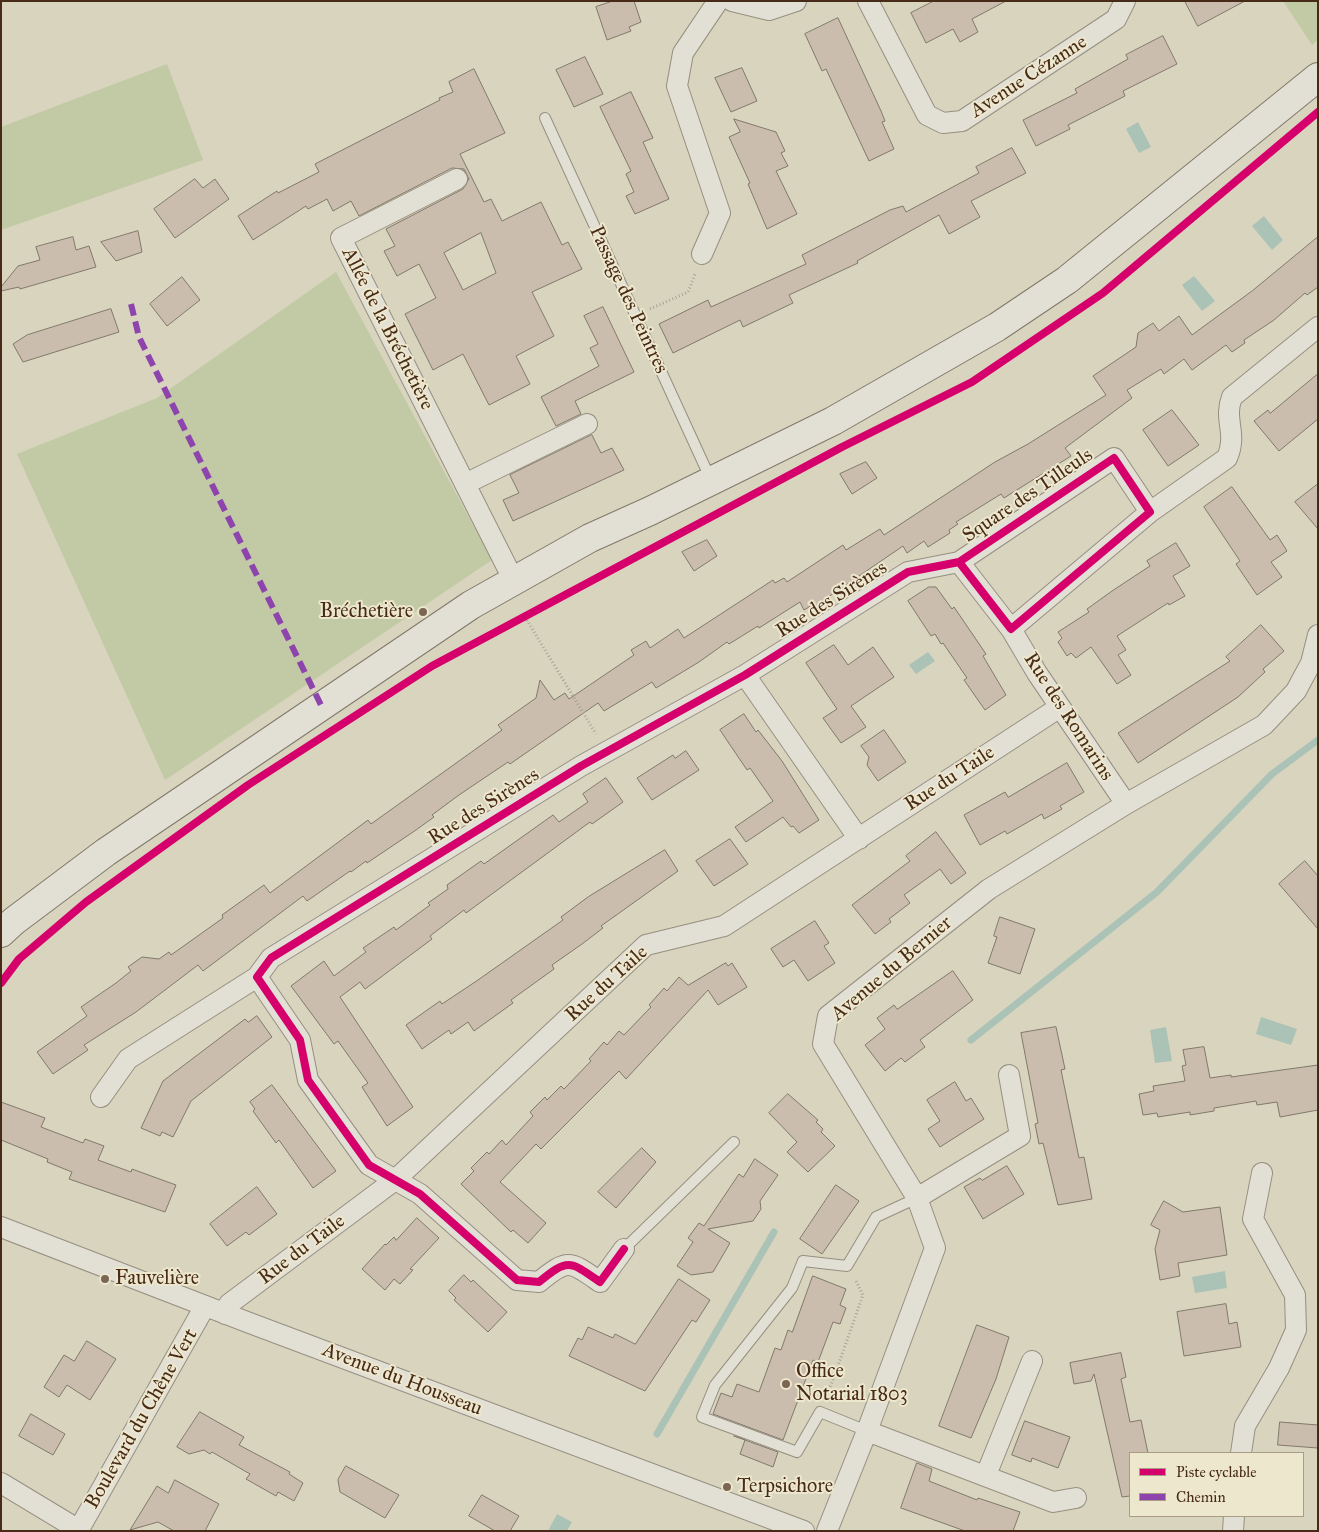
<!DOCTYPE html>
<html>
<head>
<meta charset="utf-8">
<style>
  body { margin:0 }
  #map { position:relative; width:1319px; height:1532px; overflow:hidden; background:#d9d4be; font-family:"IM FELL Great Primer",serif }
  canvas { display:block }
  .frame { position:absolute; inset:0; border:2px solid #472b18; pointer-events:none }
  .legend { position:absolute; left:1129px; top:1452px; width:175px; height:65px; box-sizing:border-box; background:#ede7ce; border:1px solid #ab9c85; margin:0; padding:6px 9px; list-style:none; font-size:15px; color:#472b18 }
  .legend li { display:flex; align-items:center; gap:10px; height:25px }
  .legend b { width:25px; border:1px solid #ab9c85 }
</style>
</head>
<body>
<div id="map">
<canvas width="1319" height="1532"></canvas>
<div class="frame"></div>
<ul class="legend">
<li><b style="height:6px;background:#d6006c"></b>Piste cyclable</li>
<li><b style="height:6px;background:#8e44ad"></b>Chemin</li>
</ul>
</div>
<script>
const ctx = document.querySelector('canvas').getContext('2d');
ctx.lineJoin = 'round';
function fillPath(path, color) { ctx.fillStyle = color; ctx.fill(path, 'evenodd'); }
function stroke(path, color, width, dash) { ctx.strokeStyle = color; ctx.lineWidth = width; ctx.lineCap = dash ? 'butt' : 'round'; ctx.setLineDash(dash || []); ctx.stroke(path); }
function write(font, color, halo, rows, align = 'center') {
  ctx.font = font + ' "IM FELL Great Primer",serif'; ctx.lineWidth = 4; ctx.setLineDash([]); ctx.textBaseline = 'middle'; ctx.strokeStyle = halo; ctx.fillStyle = color; for (const [text, x, y, turn = 0] of rows) {
    ctx.save(); ctx.translate(x, y); ctx.rotate((+turn || 0) * Math.PI / 180); ctx.textAlign = isNaN(turn) ? turn : align; if (halo) ctx.strokeText(text, 0, 0); ctx.fillText(text, 0, 0); ctx.restore();
  }
}
fillPath(new Path2D(`
  M1283,1h35v39l-6,5z
  M167,64l36,96 -202,70v-103z
  M336,272l156,288 -327,220 -148,-326 140,-56z`), '#c2caa5');
fillPath(new Path2D(`
  M1138,122l13,25 -12,6 -13,-24z
  M1264,216l19,24 -11,10 -20,-24z
  M1194,276l21,25 -13,10 -20,-26z
  M928,652l7,9 -19,13 -7,-9z
  M1261,1017l36,12 -6,16 -35,-11z
  M1166,1027l6,34 -17,2 -5,-33z
  M1225,1271l2,17 -32,5 -3,-16z
  M557,1514l15,8 -5,9h-19z`), '#abc2b7');
stroke(new Path2D(`
  M971,1040l186,-148 115,-118 46,-34
  M657,1434l117,-202`), '#abc2b7', 7);
const building = new Path2D(`
  M613,1h21l7,21 -12,5 2,4 -24,9 -11,-33z
  M934,1h72l-34,18 6,13 -18,10 -7,-13 -27,14 -15,-30z
  M1185,1h60l-47,25z
  M838,18l43,93 4,10 -3,1 12,27 -25,12 -43,-92 -4,2 -17,-37z
  M1163,36l14,28 -54,27 2,5 -57,29 2,4 -34,17 -13,-26 54,-27 -2,-4 53,-30 -2,-4z
  M585,57l18,37 -29,13 -18,-37z
  M742,68l15,33 -26,11 -16,-34z
  M474,69l31,64 -45,21 24,48 7,-3 11,22 39,-19 21,43 6,-3 14,27 -50,23 22,44 -38,20 14,28 -41,21 -26,-51 -30,16 -28,-56 31,-16 -17,-34 -22,12 -13,-25 11,-5 -9,-17 77,-40 6,-10 -5,-10 -12,-1 -93,48 -8,-15 -18,10 -6,-12 -19,10 -2,-3 -53,34 -15,-24 39,-25 1,2 41,-21 -4,-8 125,-64 -1,-2 14,-6 -4,-10zM481,233l15,40 -33,17 -19,-37z
  M631,92l22,46 -10,4 26,57 -34,15 -9,-18 8,-4 -8,-18 5,-3 -31,-64z
  M734,119l42,13 9,19 -4,2 7,13 -12,5 21,43 -30,15 -19,-45 2,-1 -21,-46 11,-5z
  M1012,148l14,25 -55,28 9,16 -31,17 -10,-19 -82,46 1,2 -69,32 4,8 -50,24 -3,-7 -67,33 -14,-29 49,-24 3,7 95,-43 -4,-9 88,-45 13,-4 3,6 73,-39 -3,-6z
  M195,179l8,9 12,-9 14,20 -54,39 -21,-29z
  M138,231l4,21 -26,9 -15,-19z
  M73,237l3,13 13,-4 7,21 -76,22 -1,-2 -18,4v-4l17,-21 22,-6 -4,-13z
  M1318,237v50l-11,8 -2,-2 -31,27 -30,20 1,3 -13,9 -6,-7 -34,25 -8,-11 -20,15 -3,-5 -34,21 5,8 -67,50 6,8 -67,42 -3,-4 -45,28 2,2 -9,6 1,3 -22,14 -4,-6 -17,12 -4,-7 -88,60 -1,-2 -10,6 -4,-8 -41,26 -1,-2 -29,18 -2,-2 -28,20 -43,26 -4,-6 -48,29 -6,-8 -88,61 -2,-2 -49,33 -27,20 2,2 -18,13 -49,33 -1,-2 -15,11 -1,-1 -43,30 -4,-5 -100,75 -5,-6 -62,47 -52,33 4,5 -35,24 -16,-22 50,-36 -6,-9 35,-24 15,-12 -3,-4 14,-10 17,2 10,-7 2,3 52,-37 -1,-3 42,-30 6,8 98,-73 3,4 102,-73 29,-21 -4,-5 38,-27 4,-18 14,20 11,-7 4,6 65,-44 -3,-5 15,-9 4,7 28,-19 6,9 89,-58 2,3 9,-5 3,4 56,-37 3,5 34,-21 4,6 111,-73 33,-18 78,-49 -13,-19 43,-29 2,-14 15,-10 6,8 20,-15 13,19 60,-44z
  M182,277l18,23 -33,26 -17,-22z
  M603,307l31,65 -59,29 6,13 -25,12 -15,-29 58,-31 -9,-18 8,-4 -14,-28z
  M111,309l8,23 -96,30 -10,-18 14,-9z
  M1318,374v45l-39,32 -25,-30 14,-11 2,3z
  M1172,410l27,35 -31,21 -25,-36z
  M592,435l9,18 11,-5 12,22 -111,51 -10,-21 16,-7 -9,-18z
  M866,462l11,16 -25,16 -12,-20z
  M1318,484v45l-23,-27z
  M1232,487l38,53 7,-5 10,16 -16,11 11,15 -25,18 -21,-31 4,-3 -36,-54z
  M707,540l10,16 -23,15 -12,-19z
  M1176,543l14,23 -17,10 12,20 -16,9 -1,-2 -51,33 9,14 -8,5 13,20 -14,9 -26,-37 -15,11 -5,-5 -4,3 -9,-14 4,-4 -4,-6 31,-20 -2,-3 25,-18 38,-25 -3,-5z
  M929,587h7l16,22 2,-2 32,47 -3,2 23,39 -21,15 -21,-30 3,-2 -24,-35 -2,1 -6,-10 -4,2 -23,-35z
  M1261,625l23,26 -21,18 2,3 -27,25 -100,66 -20,-30 112,-72 -4,-4z
  M834,645l14,20 25,-18 21,30 -43,29 15,21 -25,16 -18,-25 14,-9 -31,-46z
  M744,714l12,18 2,-2 24,31 37,59 -20,13 -6,-7 -2,1 -8,-10 -37,25 -11,-15 38,-26 -23,-33 -3,2 -27,-40z
  M884,730l22,32 -28,19 -11,-16 2,-8 -8,-11z
  M686,751l13,19 -47,30 -15,-22 36,-23 2,3z
  M1067,763l17,29 -24,14 2,3 -18,10 -2,-5 -35,20 -2,-3 -25,14 -16,-30 41,-23 3,5z
  M606,778l17,24 -31,22 -2,-2 -124,91 -2,-3 -34,26 2,3 -67,50 -5,-7 -20,15 73,110 -26,19 -25,-39 6,-4 -30,-42 -4,3 -43,-58 33,-25 10,15 32,-24 -3,-4 31,-21 2,3 34,-25 -2,-2 20,-14 -1,-4 34,-24 3,3 69,-49 6,7 29,-20 -5,-8z
  M936,832l30,41 -15,11 -11,-15 -36,26 6,8 -21,16 2,3 -16,12 -23,-29 58,-44 -4,-5z
  M730,839l18,25 -34,22 -18,-25z
  M665,850l13,21 -77,55 2,2 -21,16 -30,21 2,4 -43,31 2,3 -39,28 -6,-9 -17,12 -2,-4 -27,19 -16,-24 34,-24 2,3 36,-24 85,-60 -2,-3 27,-20z
  M1305,861l13,15v53l-39,-45z
  M1000,917l35,12 -15,45 -32,-11 9,-26 -3,-1z
  M815,921l14,22 -5,3 11,17 -27,18 -14,-21 -11,7 -12,-18z
  M726,963l2,3 4,-3 15,24 -29,18 -10,-15 -82,89 -7,-8 -78,78 -5,-5 -36,38 46,41 -18,20 -15,-13 -2,2 -50,-48 13,-13 -3,-3 16,-16 2,2 13,-14 4,5 27,-29 -3,-4 15,-15 2,3 14,-14 3,3 27,-28 -2,-2 15,-17 3,3 12,-14 5,4 27,-28 -2,-2 15,-17 3,3 12,-14 9,8z
  M953,971l20,29 -53,40 5,7 -20,15 -4,-4 -16,13 -20,-26 20,-16 -8,-11 17,-13 3,4z
  M257,1016l15,21 -81,64 -18,36 -11,-5 -2,4 -19,-8 22,-47 82,-62 3,3z
  M1056,1027l9,42 -4,1 18,88 5,-1 8,42 -34,6 -15,-62 -4,1 -4,-20 3,-1 -17,-90z
  M1204,1047l6,31 21,-3v2l87,-12v45l-38,7 -3,-15 -20,3 -1,-4 -42,7v3l-24,4v-3l-32,5 -1,-4 -14,2 -4,-21 15,-3 -1,-5 32,-5 -3,-15 4,-1 -3,-15z
  M955,1082l11,19 5,-3 13,21 -44,28 -12,-18 12,-8 -13,-21z
  M272,1085l64,86 -23,17 -34,-48 -3,3 -23,-32 2,-2 -5,-7z
  M788,1094l30,26 -2,2 7,7 -2,3 14,14 -27,26 -21,-20 10,-10 -28,-29z
  M1,1102l44,16 -4,9 42,16 2,-4 19,7 -6,14 33,12 1,-3 44,16 -11,27 -96,-33 3,-7 -25,-10 1,-3 -47,-19z
  M642,1148l14,14 -40,46 -18,-16z
  M755,1159l23,16 -18,26 1,8 -8,12 -45,8 22,14 -17,29 -22,3 -14,-9 16,-24 -5,-4 11,-15 5,3 35,-52 4,3z
  M1007,1166l17,28 -41,25 -19,-32 16,-9 2,2z
  M836,1185l23,16 -37,53 -22,-15z
  M257,1187l20,27 -28,21 -3,-3 -19,14 -17,-22z
  M1164,1201l19,11 37,-5 7,48 -49,8 2,13 -20,4 -5,-31 5,-19 -9,-5z
  M417,1218l22,20 -29,31 3,1 -13,14 -6,-5 -9,11 -23,-21 23,-25 1,1 8,-8 2,3z
  M464,1275l7,7 2,-2 34,32 -19,20 -34,-32 2,-2 -7,-7z
  M813,1276l33,13 -6,16 6,3 -6,16 -7,-2 -15,40 -5,-2 -30,80 -70,-26 8,-21 11,4 5,-13 22,8 16,-44 6,2 7,-20 4,2z
  M679,1279l31,21 -14,22 -4,-2 -47,71 -76,-35 9,-18 4,2 6,-13 25,11 2,-4 20,10z
  M1226,1304l3,20 8,-2 4,25 -57,9 -7,-44z
  M977,1325l32,12 -13,42 -25,59 -32,-12z
  M87,1341l29,18 -26,41 -23,-15 -8,12 -15,-10 20,-32 10,6z
  M1121,1353l5,24 -5,2 9,43 11,-2 7,33h-18v43l-8,1 -28,-123 -3,7 -17,3 -4,-21z
  M200,1412l44,25 -5,8 51,27 -1,2 14,9 -9,18 -16,-9 -2,4 -30,-17 4,-5 -38,-22 -2,2 -6,-4 -15,4 -12,-7z
  M31,1414l34,20 -12,21 -34,-19z
  M1025,1421l45,16 -12,31 -26,-10 -1,4 -19,-7z
  M1280,1422l38,3v23l-40,-3z
  M734,1436l44,16 -5,15 -33,-13 5,-14z
  M917,1463l15,6 -3,12 48,19 1,-2 42,14 -7,19h-48l-64,-23z
  M346,1466l53,29 -14,23 -45,-26 -2,-12z
  M175,1480l44,24 -14,27h-31l-16,-9 -28,8 27,-44 11,7z
  M482,1495l37,21 -9,15h-15l-26,-15z`);
fillPath(building, '#cbbdad');
stroke(building, '#80796b', 1);
const lane = new Path2D(`
  M545,118l166,362
  M624,1249l110,-107
  M867,1431l-47,-19 -23,40 -95,-35 13,-32 77,-97 11,-27 44,5 29,-49 41,-19`);
const street = new Path2D(`
  M732,1l37,9 27,-9
  M868,1l59,114 16,8 19,-2 154,-102 9,-18
  M457,179l-116,59 124,246
  M702,254l18,-41 -43,-127 6,-33 35,-52
  M1150,512l77,-54c11,-25 -4,-38 5,-61l86,-70
  M514,581l-49,-97 122,-60
  M1011,629l26,44 89,131
  M745,675l114,164
  M101,1097l27,-38 129,-82
  M917,1198l103,-62 -11,-61
  M1,1227l246,95 557,209
  M624,1249l-24,33c-30,-21 -32,-24 -61,0l-22,-2 -97,-86 -51,-29 -61,-85 -8,-40 -43,-63 14,-19 310,-192 164,-91 163,-103 51,-10 155,-104 36,54 -139,117 -52,-67
  M225,1314l4,-10 166,-124 251,-235 78,-19 336,-219
  M867,1431l186,71 23,-4
  M1241,1453l4,-27 34,-58 17,-38 -1,-35 -42,-76 9,-46
  M986,1475l46,-114
  M1,1483l78,47
  M78,1531l127,-225
  M827,1531l40,-100 68,-183 -18,-50 -94,-154 5,-28 161,-127 137,-85 138,-79 32,-34 15,-28 7,-28
  M1233,1531l1,-15`);
const secondary = new Path2D(`
  M1,933l13,-12 92,-69 365,-247 119,-67 60,-27 183,-90 164,-94 70,-47 251,-203`);
stroke(lane, '#968f80', 12);
stroke(street, '#968f80', 22);
stroke(secondary, '#80796b', 30);
stroke(new Path2D(`
  M650,309l38,-17 7,-18
  M525,617l71,117
  M810,1368l24,9 -8,20
  M834,1377l29,-82 -8,-16`), '#a8a298', 3, [1, 2.5]);
stroke(lane, '#e2dfd4', 10);
stroke(street, '#e2dfd4', 20);
stroke(secondary, '#e2dfd4', 28);
stroke(new Path2D(`
  M131,304l8,33 182,368`), '#8e44ad', 6, [12, 6]);
stroke(new Path2D(`
  M1,983l18,-24 67,-57 162,-117 184,-119 410,-219 130,-65 131,-89 215,-181
  M624,1249l-24,33c-30,-21 -32,-24 -61,0l-22,-2 -97,-86 -51,-29 -61,-85 -8,-40 -43,-63 14,-19 310,-192 164,-91 163,-103 51,-10 155,-104 36,54 -139,117 -52,-67`), '#d6006c', 8);
for (const [x, y, r, color] of [
  [423,612,5,"#7a6652"],
  [105,1279,5,"#7a6652"],
  [786,1384,5,"#7a6652"],
  [727,1487,5,"#7a6652"]
]) { const dot = new Path2D(); dot.arc(x, y, r, 0, 2 * Math.PI); ctx.fillStyle = color; ctx.fill(dot); stroke(dot, '#ede7ce', 2); }
write('20px', '#472b18', '#ede7ce', [
  ["Avenue Cézanne",1029,77,-33],
  ["Passage des Peintres",628,300,65],
  ["Allée de la Bréchetière",387,329,63],
  ["Square des Tilleuls",1028,496,-34],
  ["Rue des Sirènes",832,600,-32],
  ["Rue des Romarins",1068,717,57],
  ["Rue du Taile",950,779,-33],
  ["Rue des Sirènes",484,807,-32],
  ["Avenue du Bernier",892,969,-40],
  ["Rue du Taile",607,984,-42],
  ["Rue du Taile",302,1250,-37],
  ["Avenue du Housseau",402,1380,21],
  ["Boulevard du Chêne Vert",142,1419,-60]
]);
write('20px', '#472b18', '#ede7ce', [
  ["Bréchetière",413,612,"right"],
  ["Fauvelière",115,1279],
  ["Office",796,1372],
  ["Notarial 1803",796,1395],
  ["Terpsichore",737,1487]
], 'left');
</script>
</body>
</html>
